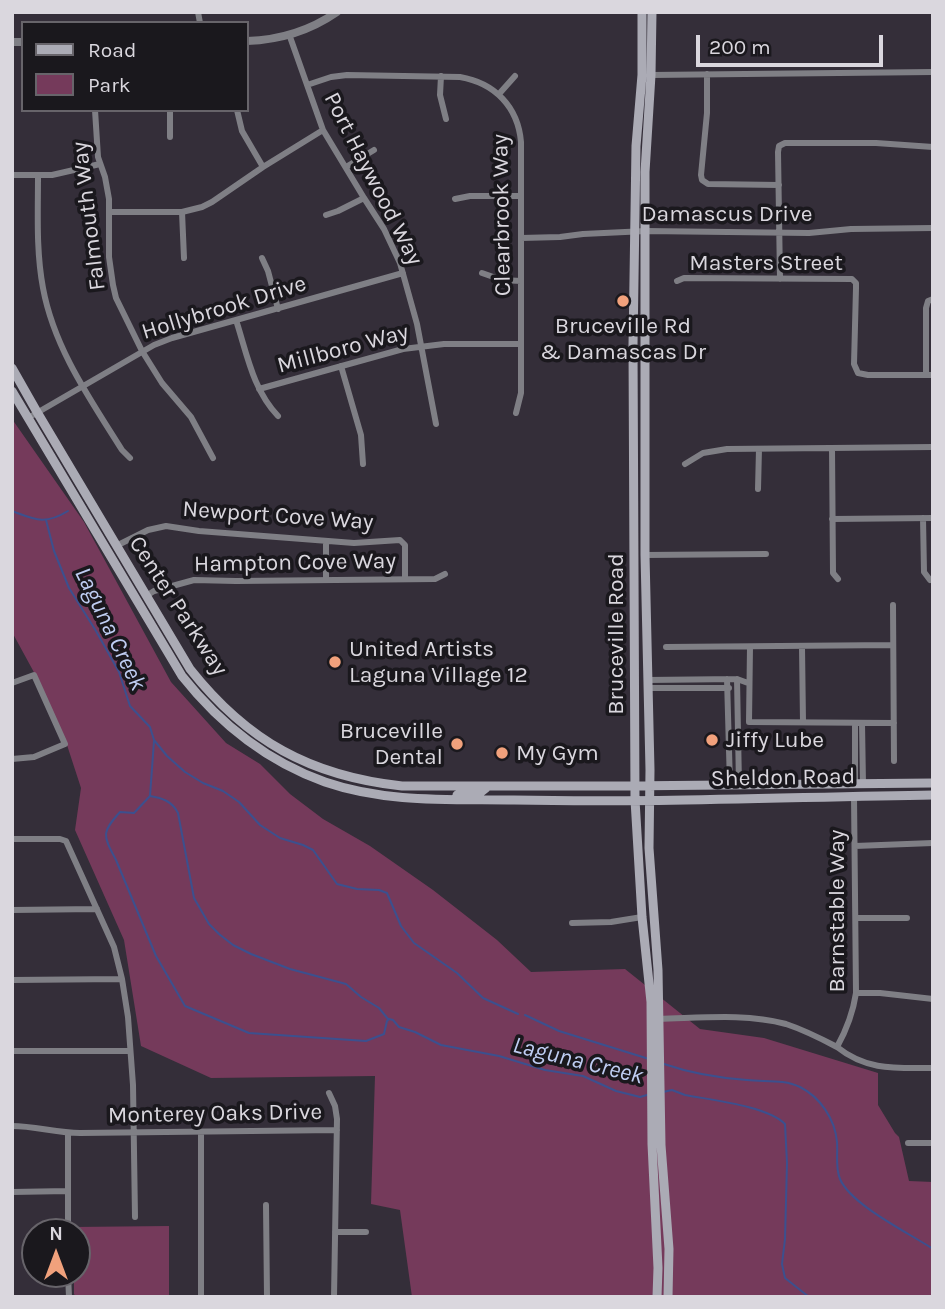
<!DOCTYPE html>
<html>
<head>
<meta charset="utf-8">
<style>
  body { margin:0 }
  #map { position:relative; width:945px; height:1309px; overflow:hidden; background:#342e39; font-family:Karla,sans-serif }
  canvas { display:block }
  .frame { position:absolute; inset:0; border:14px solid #dad7de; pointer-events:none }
  .legend { position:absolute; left:21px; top:21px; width:228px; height:91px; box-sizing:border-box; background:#1a181d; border:2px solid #67646a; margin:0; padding:9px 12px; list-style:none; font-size:21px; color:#dad7de }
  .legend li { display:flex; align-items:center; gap:14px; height:35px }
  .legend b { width:35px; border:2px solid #67646a }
  .north { position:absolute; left:21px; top:1218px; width:70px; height:70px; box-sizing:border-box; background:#1a181d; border:2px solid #67646a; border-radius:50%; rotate:0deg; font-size:19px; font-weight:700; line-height:28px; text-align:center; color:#dad7de }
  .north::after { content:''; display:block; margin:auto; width:24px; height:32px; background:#f1a17c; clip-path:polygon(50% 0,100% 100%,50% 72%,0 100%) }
  .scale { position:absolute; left:696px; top:35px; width:187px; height:32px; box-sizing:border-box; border:4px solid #dad7de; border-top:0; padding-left:9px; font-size:21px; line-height:24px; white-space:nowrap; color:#dad7de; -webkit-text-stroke:5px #1a181d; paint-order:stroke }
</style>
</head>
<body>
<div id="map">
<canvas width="945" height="1309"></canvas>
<div class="frame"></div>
<ul class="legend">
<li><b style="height:9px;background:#ababb5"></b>Road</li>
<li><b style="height:19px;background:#753a5b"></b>Park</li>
</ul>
<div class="north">N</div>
<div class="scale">200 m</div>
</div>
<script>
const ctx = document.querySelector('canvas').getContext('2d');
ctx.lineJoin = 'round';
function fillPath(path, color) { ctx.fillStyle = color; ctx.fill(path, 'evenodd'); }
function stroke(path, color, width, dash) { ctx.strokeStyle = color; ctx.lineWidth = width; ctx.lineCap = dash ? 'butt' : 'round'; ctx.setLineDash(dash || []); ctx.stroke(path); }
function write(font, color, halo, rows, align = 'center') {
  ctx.font = font + ' Karla,sans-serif'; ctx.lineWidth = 7; ctx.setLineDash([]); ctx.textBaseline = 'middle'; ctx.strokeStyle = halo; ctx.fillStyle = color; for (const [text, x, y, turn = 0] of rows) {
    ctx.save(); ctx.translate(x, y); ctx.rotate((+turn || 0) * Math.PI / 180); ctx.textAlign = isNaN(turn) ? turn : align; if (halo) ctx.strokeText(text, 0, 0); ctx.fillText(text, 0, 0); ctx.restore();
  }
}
fillPath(new Path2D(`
  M12,419l72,103 87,160 55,61 34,21 30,30 33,25 47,27 63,44 64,50 34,32 94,-3 75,60 64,9 114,35v32l17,28 4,4 10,44 24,1v115h-521l-12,-87 -29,-6 4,-128 -164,2 -70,-32 -17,-106 -49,-110 6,-42 -14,-43 -31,-69 -24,-44z
  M169,1226v71h-93l-2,-3v-20h3v-42h-4v-5z`), '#753a5b');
stroke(new Path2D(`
  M12,511c24,9 33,14 56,0
  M46,520l8,31 15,37 27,43 23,41 11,34 20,21 4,13 13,16 18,16 18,11 20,8 16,11 21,23 20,13 23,7 10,5 24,34 20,5 22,1 8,3 14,33 13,17 43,30 26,25 35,16
  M154,741l-4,55c12,2 22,5 28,17l16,85 15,26 10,10 14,11 18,9 39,15 56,15 15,13 18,11 9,11
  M150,796l-16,17 -14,-1c-19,21 -17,23 -4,48l40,96 29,50 64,27 117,8 18,-7 3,-13 2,-2 4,1 6,7 16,5 26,13 58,11 46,14 38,6 33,15 24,6 7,-2
  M525,1015l34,16 90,28
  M664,1064c26,9 55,14 83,16 18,2 37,-1 53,7 20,10 35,32 37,55 1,12 -2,25 3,37 11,26 69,54 93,70
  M663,1092l9,-2 13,5c26,5 83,11 100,29l2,39 -2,76 -3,25 3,14 24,19`), '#3c508e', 2);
stroke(new Path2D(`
  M198,12l2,11
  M289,34l34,96 41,68 20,31 16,34 17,61 19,100
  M707,74v39l-6,62 1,5 6,4 71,1
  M651,75l282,-3
  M441,76l-1,19 6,24
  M307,85l24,-8 16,-2 113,2c35,6 58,30 61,65v251l-5,20
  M499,94l16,-18
  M95,110l3,47 7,20 4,22v58l4,28 3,13 26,53 20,32 29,34 22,41
  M170,110v27
  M237,110l5,21 21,36
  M346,167l28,-17
  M12,175h40l48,-11
  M38,176c0,37 -2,75 5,112 11,60 47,111 79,162l8,8
  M455,199l15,-3h51
  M109,212h73l20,-5 10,-5 51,-35 60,-37
  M182,212l2,46
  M326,215l12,-4 26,-13
  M521,238l39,-1 23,-3 63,-3 163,2 42,-4 82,-1
  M262,258l6,13 10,38
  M482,273l20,7 19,1
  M780,279l-2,-127 1,-6 6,-3h91l57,4
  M677,281l7,-3 168,1 4,4v5l-2,76 4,9 10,2h65
  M236,320c11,34 17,70 42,96
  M341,366l20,69 2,29
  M926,375v-67l2,-7 5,-2
  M259,389l144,-40 41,-5h77
  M28,418l126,-73 18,-7 231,-65
  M832,448l1,125 5,6
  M685,464l18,-11 24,-4 206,-2
  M758,489l1,-40
  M923,518l1,54 6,8
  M832,519l101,-1
  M326,541v39
  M116,546l32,-16 18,-4 33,5 155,12 46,-3 5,5v34
  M645,555l121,-1
  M146,596l8,-5 40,-11 42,1 199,-2 10,-5
  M893,605l1,156
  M666,647l227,-2
  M750,647l-1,75 145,1
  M802,647l1,75
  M727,679l3,106
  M737,679l2,106
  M647,680l90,-1 11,4
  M12,683l22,-8 31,69 -31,13 -22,2
  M647,688h82
  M862,723l1,61
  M855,784v-61
  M854,796l2,197c-3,20 -9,36 -19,54 30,24 59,21 96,21
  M12,839h48l6,2 48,106 8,32 6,38 5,68 2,132
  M855,846l78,-3
  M12,910l85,-1
  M856,918h51
  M572,923l39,-1 31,-5
  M12,980l110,-1
  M856,993h24l53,6
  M659,1019c42,-1 87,-6 127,5 18,6 34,14 51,23
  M12,1051h118
  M329,1093l6,13 2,13 -3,178
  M12,1126c23,0 45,7 68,7l257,-3
  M68,1133v99
  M908,1143h25
  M12,1192l56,-1
  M266,1205l1,92
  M335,1232h31
  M68,1274l1,23
  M201,1297v-164`), '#7f7f85', 6);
stroke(new Path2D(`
  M247,41c32,-1 64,-11 90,-29
  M12,42h11`), '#7f7f85', 8);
stroke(new Path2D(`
  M642,12v63l-6,71 -3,199 2,455 7,117 9,85 1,142 6,124 -1,29
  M652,12l-1,63 -6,97v383l5,215 -1,78 9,122 3,175 8,104 -1,48
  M12,368l25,44 153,257c57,72 120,107 212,117h219l312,-3
  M12,391l170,285c38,48 84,85 143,106 61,21 125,17 189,18 139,3 279,-3 419,-5
  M457,795l24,-3 5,-4`), '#ababb5', 9);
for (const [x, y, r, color] of [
  [623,301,7,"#f1a17c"],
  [335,662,7,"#f1a17c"],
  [712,740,7,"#f1a17c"],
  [457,744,7,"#f1a17c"],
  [502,753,7,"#f1a17c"]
]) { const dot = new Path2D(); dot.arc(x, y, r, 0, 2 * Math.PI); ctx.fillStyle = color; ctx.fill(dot); stroke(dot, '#1a181d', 2.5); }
write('23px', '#dad7de', '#1a181d', [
  ["Port Haywood Way",373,179,63],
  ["Damascus Drive",727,214],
  ["Clearbrook Way",502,215,-91],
  ["Falmouth Way",89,216,-97],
  ["Masters Street",766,263],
  ["Hollybrook Drive",224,308,-17],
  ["Millboro Way",343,349,-15],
  ["Newport Cove Way",278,516,4],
  ["Hampton Cove Way",295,563,-1],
  ["Center Parkway",178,606,57],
  ["Bruceville Road",616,634,-90],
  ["Sheldon Road",783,778,-1],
  ["Barnstable Way",837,911,-90],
  ["Monterey Oaks Drive",215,1114,-1]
]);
write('23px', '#dad7de', '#1a181d', [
  ["Bruceville Rd",623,326,"center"],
  ["& Damascas Dr",623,352,"center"],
  ["United Artists",349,649],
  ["Laguna Village 12",349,675],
  ["Bruceville",443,731,"right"],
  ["Dental",443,757,"right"],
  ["Jiffy Lube",726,740],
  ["My Gym",516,753]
], 'left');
write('italic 24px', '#bfcdf2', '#1a181d', [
  ["Laguna Creek",110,629,64],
  ["Laguna Creek",578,1061,14]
]);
</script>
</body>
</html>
